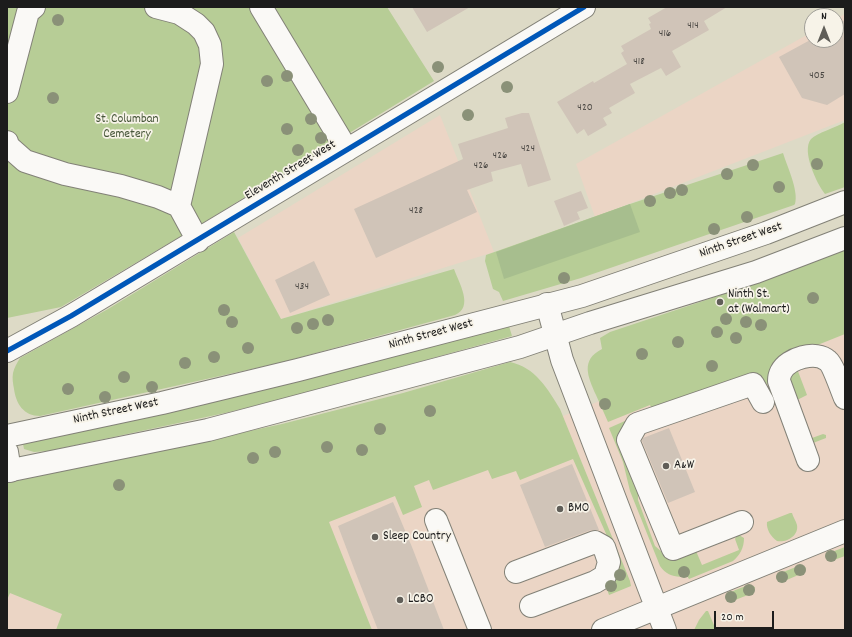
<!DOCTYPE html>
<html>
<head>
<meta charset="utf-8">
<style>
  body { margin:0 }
  #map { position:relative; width:852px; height:637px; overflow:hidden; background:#dddac6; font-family:Dekko,sans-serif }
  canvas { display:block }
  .frame { position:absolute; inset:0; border:8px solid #1c1c1c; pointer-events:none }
  .north { position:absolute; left:804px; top:8px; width:40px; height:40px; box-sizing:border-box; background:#f7f3e8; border:1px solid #9f9d96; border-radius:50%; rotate:0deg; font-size:11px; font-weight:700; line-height:16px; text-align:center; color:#1c1c1c }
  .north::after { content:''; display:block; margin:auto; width:14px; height:18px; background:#605e58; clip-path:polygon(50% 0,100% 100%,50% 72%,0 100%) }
  .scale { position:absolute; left:714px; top:611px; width:60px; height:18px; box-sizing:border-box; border:2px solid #1c1c1c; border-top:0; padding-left:5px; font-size:12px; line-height:14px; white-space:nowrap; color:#1c1c1c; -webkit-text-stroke:3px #f7f3e8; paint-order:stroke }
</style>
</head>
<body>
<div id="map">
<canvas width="852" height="637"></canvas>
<div class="frame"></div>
<div class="north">N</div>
<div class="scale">20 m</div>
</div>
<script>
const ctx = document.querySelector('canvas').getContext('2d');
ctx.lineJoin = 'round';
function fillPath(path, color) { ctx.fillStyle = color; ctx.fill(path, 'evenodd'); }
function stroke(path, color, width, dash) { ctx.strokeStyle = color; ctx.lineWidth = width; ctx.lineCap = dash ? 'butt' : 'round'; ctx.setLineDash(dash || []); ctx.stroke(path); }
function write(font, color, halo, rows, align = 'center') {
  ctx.font = font + ' Dekko,sans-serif'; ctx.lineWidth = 3.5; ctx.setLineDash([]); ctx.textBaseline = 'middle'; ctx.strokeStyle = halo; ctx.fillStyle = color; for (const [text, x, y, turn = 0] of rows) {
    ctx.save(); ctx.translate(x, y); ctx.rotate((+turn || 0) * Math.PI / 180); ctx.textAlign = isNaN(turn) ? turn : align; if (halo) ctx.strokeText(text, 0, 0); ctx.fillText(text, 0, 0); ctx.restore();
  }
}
fillPath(new Path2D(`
  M845,14v106l-250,97 -19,-53 236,-132v8h24v-21z
  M440,115l54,137 -213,67 -43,-81z
  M845,300v330h-473l-47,-116z
  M10,593l52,21 -6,16h-49v-30z`), '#ebd5c5');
fillPath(new Path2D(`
  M7,7h380l47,74 -241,148 -132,78 -54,11z
  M845,122v65l-20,7c-8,-10 -24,-43 -14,-55 6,-6 26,-12 34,-17z
  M783,153c4,13 16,38 12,51l-1,1 -213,73 -78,23 -4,-9 -6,-3 -8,-28 1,-6 144,-51z
  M234,232l47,87 173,-50c5,14 20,38 1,46l-172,47 -243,54c-16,0 -24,-12 -26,-27 -1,-5 -2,-11 -1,-16 1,-5 4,-10 7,-15l88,-49z
  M845,249v85l-30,12 -44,44 -4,-6 -8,-6 -13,-3 -18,6 -75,30 -3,-6 -42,17c-4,-9 -8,-18 -12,-27 -8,-18 -16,-35 6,-46l-2,-11 10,-6 108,-36z
  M509,326l3,10 -198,55 -89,22 -177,38 -14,1 -10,-3 -1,-5 3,-2c158,-31 315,-69 470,-115z
  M510,362c25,5 38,27 50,47l70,172 1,5 -22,9 -3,-9 1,-50 -34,-77 -53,21 -4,-9 -24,8 -4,-9 -55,20 -4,-10 -15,6 8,21 -19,8 -8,-19 -66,26 43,108h-316l6,-16 -52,-21 -3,7v-117l275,-59 121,-31z
  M796,366l11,29 -10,5 15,38 11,-4 3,1v3l-13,5 -26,-59z
  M643,413l-5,4v83l17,46 7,6 34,-1 6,14 37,-15 -4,-11 2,-4h2l5,3c0,10 -4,17 -11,23l-44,18 -2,-3c-11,2 -20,0 -27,-10l-30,-75 -7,-29 -14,-34z
  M790,513h2c1,4 4,8 5,12 2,11 -11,18 -20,16 -6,-4 -11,-12 -10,-19z
  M845,547v9l-14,5 -4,-2 2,-6z
  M801,565l5,3 -3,5 -21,9 -5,-2 -1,-4 2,-2z
  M749,585l6,2 -1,4 -1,2 -23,9 -4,-2c0,-9 16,-12 23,-15z
  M706,611h2l8,19h-22l5,-10z`), '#b7cd96');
fillPath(new Path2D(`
  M630,204l10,28 -136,47 -8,-27z`), '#a7be8e');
fillPath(new Path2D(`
  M412,7h58l-43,25z
  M667,7h60l-23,14 5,9 -37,21 9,16 -15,9 -5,-8 -31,16 5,9 -26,15 3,5 -9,5 4,7 -19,11 -4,-7 -7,5 -20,-32 36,-21 1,2 33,-19 -6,-11 3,-2 -3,-5 30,-17 -2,-5 2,-1 -3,-5z
  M845,20v74l-18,11 -25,-7 -23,-41 33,-18v1h24v-15z
  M522,113h7l22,67 -23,7 -7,-23 -30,8 2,9 -26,9 10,22 -101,46 -22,-49 109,-50 -5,-15 50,-16 -3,-10z
  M581,191l7,17 -11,4 3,7 -16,7 -10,-25z
  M314,261l16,34 -40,18 -15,-33z
  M669,428l26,64 -27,11 -26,-62 1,-3z
  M572,464l27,66h-8l-46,17 -25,-62z
  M393,502l19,45 32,83h-66l-23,-59 -17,-45z`), '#d0c4b8');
const minor = new Path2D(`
  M156,7l23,6 17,11 8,8 6,13 2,19 -33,142
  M261,7l86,143
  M7,92l21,-80 6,-5
  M7,142l1,4 17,15 40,13 56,12 37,11 21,9 19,35
  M547,304l15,56 103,270
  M7,351l64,-35 513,-309
  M7,452l3,19
  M808,460l-29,-79c0,-3 1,-7 2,-9 7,-14 35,-22 47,-11 5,4 14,30 17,37
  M436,520l44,110
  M742,522l-69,27 -45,-109 9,-16 116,-40 10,18
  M516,572l79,-30 9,5 5,15 -4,14 -10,6 -64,24
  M603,630l242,-99`);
const major = new Path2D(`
  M7,436l155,-33 136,-33 284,-74 184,-63 79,-31
  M7,471l201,-41 312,-83 70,-24 166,-51 89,-34`);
stroke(minor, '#828177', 24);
stroke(major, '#828177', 24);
stroke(minor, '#faf9f6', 22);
stroke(major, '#faf9f6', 22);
stroke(new Path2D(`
  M7,351l64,-35 513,-309`), '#0057b8', 5);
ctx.fillStyle = '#8a9178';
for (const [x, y] of [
  [58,20],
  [438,67],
  [287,76],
  [267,81],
  [507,87],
  [53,98],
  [468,115],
  [311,119],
  [287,129],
  [321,138],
  [298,150],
  [817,164],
  [753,165],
  [727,174],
  [779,187],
  [682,190],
  [670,193],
  [650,201],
  [747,217],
  [714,229],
  [564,278],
  [813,298],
  [224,310],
  [726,319],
  [328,320],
  [232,322],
  [746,322],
  [313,324],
  [761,325],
  [297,328],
  [717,332],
  [736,338],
  [678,342],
  [248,348],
  [642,354],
  [214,357],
  [185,363],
  [712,366],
  [124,377],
  [152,387],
  [68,389],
  [105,397],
  [605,404],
  [430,411],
  [380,429],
  [327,447],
  [362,450],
  [275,452],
  [253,458],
  [119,485],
  [831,556],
  [800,570],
  [684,572],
  [620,575],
  [782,577],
  [611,586],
  [749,590],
  [731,597]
]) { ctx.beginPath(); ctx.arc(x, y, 6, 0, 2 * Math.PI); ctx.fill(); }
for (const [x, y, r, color] of [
  [720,302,4,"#605e58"],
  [666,466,4,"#605e58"],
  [560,509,4,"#605e58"],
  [375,537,4,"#605e58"],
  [400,600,4,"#605e58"]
]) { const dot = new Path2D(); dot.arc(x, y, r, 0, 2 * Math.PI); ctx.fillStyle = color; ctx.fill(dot); stroke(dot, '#f7f3e8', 1.5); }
write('11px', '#4b4844', null, [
  ["414",693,26],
  ["416",665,34],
  ["418",639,62],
  ["405",817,76],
  ["420",585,108],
  ["424",528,149],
  ["426",500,156],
  ["426",481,166],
  ["428",416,211],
  ["434",302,287]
]);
write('13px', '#475639', '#f7f3e8', [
  ["St. Columban",127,120],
  ["Cemetery",127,135]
]);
write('13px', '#1c1c1c', '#f7f3e8', [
  ["Eleventh Street West",291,171,-31],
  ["Ninth Street West",741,241,-19],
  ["Ninth Street West",431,335,-15],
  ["Ninth Street West",116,412,-12]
]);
write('13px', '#1c1c1c', '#f7f3e8', [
  ["Ninth St.",728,295],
  ["at (Walmart)",728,310],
  ["A&W",674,466],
  ["BMO",568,509],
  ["Sleep Country",383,537],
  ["LCBO",408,600]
], 'left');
</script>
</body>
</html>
